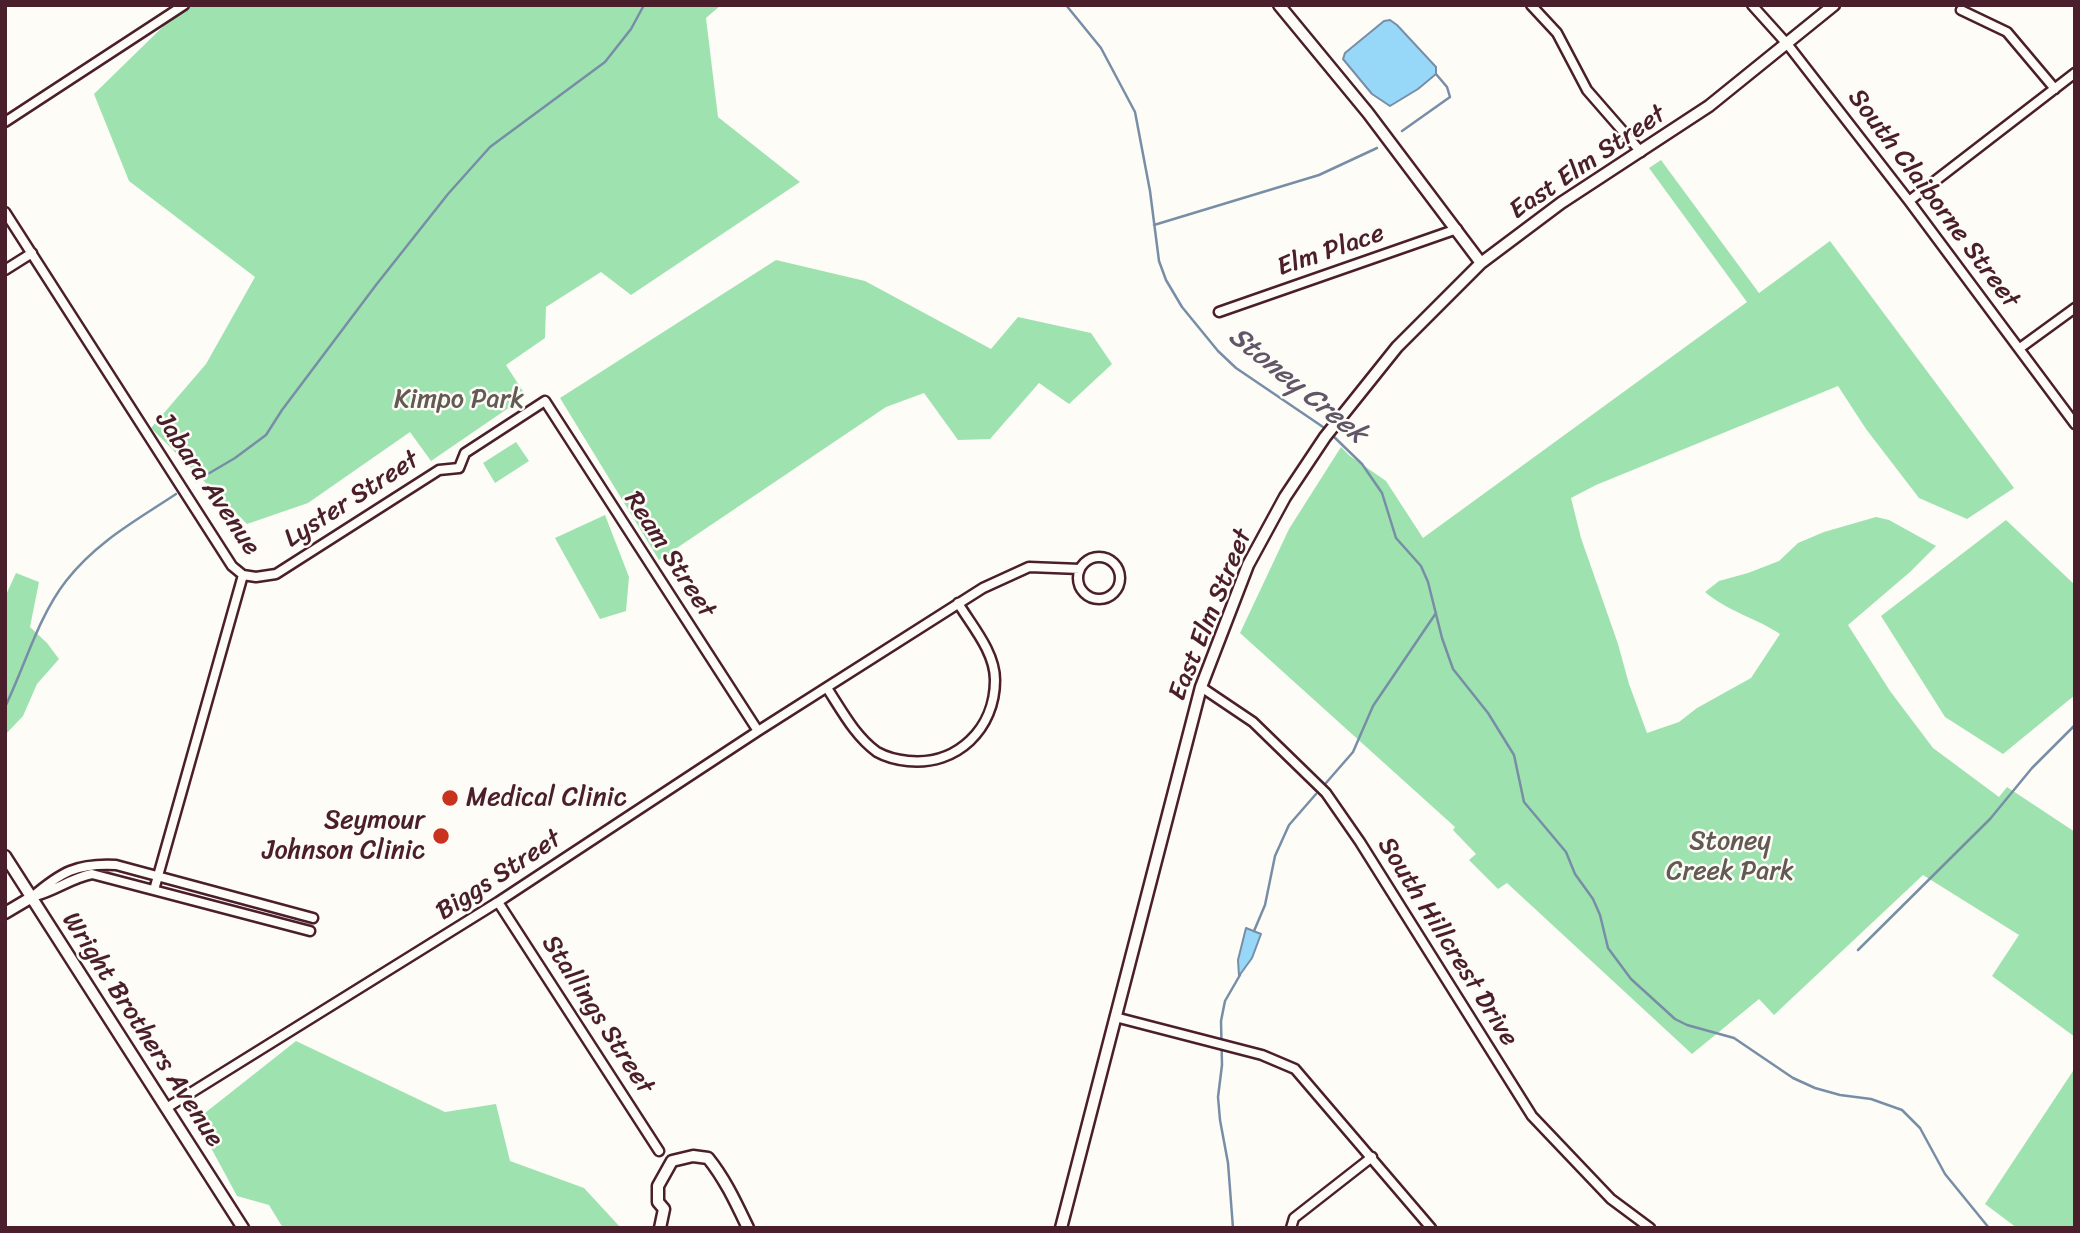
<!DOCTYPE html>
<html>
<head>
<meta charset="utf-8">
<style>
  body { margin:0 }
  #map { position:relative; width:2080px; height:1233px; overflow:hidden; background:#fdfcf7; font-family:Sriracha,sans-serif }
  canvas { display:block }
  .frame { position:absolute; inset:0; border:7px solid #4a1f2b; pointer-events:none }
</style>
</head>
<body>
<div id="map">
<canvas width="2080" height="1233"></canvas>
<div class="frame"></div>
</div>
<script>
const ctx = document.querySelector('canvas').getContext('2d');
ctx.lineJoin = 'round';
function fillPath(path, color) { ctx.fillStyle = color; ctx.fill(path, 'evenodd'); }
function stroke(path, color, width, dash) { ctx.strokeStyle = color; ctx.lineWidth = width; ctx.lineCap = dash ? 'butt' : 'round'; ctx.setLineDash(dash || []); ctx.stroke(path); }
function write(font, color, halo, rows, align = 'center') {
  ctx.font = font + ' Sriracha,sans-serif'; ctx.lineWidth = 5; ctx.setLineDash([]); ctx.textBaseline = 'middle'; ctx.strokeStyle = halo; ctx.fillStyle = color; for (const [text, x, y, turn = 0] of rows) {
    ctx.save(); ctx.translate(x, y); ctx.rotate((+turn || 0) * Math.PI / 180); ctx.textAlign = isNaN(turn) ? turn : align; if (halo) ctx.strokeText(text, 0, 0); ctx.fillText(text, 0, 0); ctx.restore();
  }
}
fillPath(new Path2D(`
  M185,5h536l-15,13 12,99 82,65 -169,113 -30,-23 -55,35 -1,31 -39,27 20,31 -95,65 -21,-29 -102,71 -61,21 -96,-96 55,-64 49,-87 -126,-96 -35,-87z
  M1661,160l98,133 71,-52 184,247 -47,31 -48,-21 -53,-69 -28,-43 -242,99 -25,13 10,40 37,106 11,40 18,49 32,-11 18,-14 54,-30 29,-44c-24,-16 -53,-23 -75,-42l14,-11 29,-8 31,-12 19,-18 26,-11 52,-15 13,3 47,26 -26,26 -62,53 42,66 43,57 66,49 8,-10 68,45v205l-83,-61 27,-41 -96,-60 -149,140 -15,-16 -67,55 -185,-171 -9,6 -29,-29 7,-6 -23,-24 2,-3 -215,-194 49,-104 52,-82 9,9 36,25 37,57 324,-236 -98,-134z
  M776,260l89,21 126,68 27,-32 73,16 21,31 -43,40 -30,-21 -49,56 -32,1 -34,-47 -38,14 -227,153 -99,-162z
  M516,442l13,19 -34,22 -12,-20z
  M605,515l24,62 -3,34 -26,8 -45,-81z
  M2006,520l69,65v110l-72,59 -58,-37 -64,-101z
  M16,573l23,9 -9,45 17,16 12,16 -22,25 -14,32 -18,19v-138z
  M296,1041l149,71 51,-8 14,57 74,27 37,40h-338l-14,-23 -32,-9 -41,-76z
  M2075,1068v160h-58l-32,-24z`), '#9ee3af');
const water = new Path2D(`
  M1390,20l7,5 39,42v7l-18,15 -28,17 -18,-12 -29,-35 2,-6 39,-32z
  M1246,928l15,6 -9,24 -13,18 -1,-16z`);
fillPath(water, '#97d8f8');
stroke(water, '#788ea6', 2);
stroke(new Path2D(`
  M1066,5l35,43 34,64 15,79 9,70 7,19 16,27 36,44 18,17 90,61
  M1402,131l48,-34 -3,-10 -11,-13
  M1154,225l165,-50 58,-27
  M1331,434l31,30 20,29 14,45 25,28 7,16 14,56 11,31 35,44 26,42 10,47 42,50 9,22 18,25 7,16 8,33 23,31 44,40 12,6 47,13 59,40 22,10 25,7 31,4 31,11 18,18 25,46 44,54
  M196,481l39,-23 31,-23 16,-25 94,-125 72,-91 42,-47 115,-85 26,-33 13,-24
  M5,707c20,-41 33,-90 61,-126 30,-39 71,-61 110,-87
  M1326,783l27,-31 20,-46 63,-93
  M1254,931l11,-26 10,-49 14,-31 27,-31
  M1858,950l132,-131 42,-51 43,-43
  M1233,1228l-5,-65 -8,-43 -2,-23 4,-32 -1,-44 4,-20 15,-26`), '#788ea6', 2.5);
const minor = new Path2D(`
  M1531,5l26,28 30,57 54,62
  M1752,5l36,40 121,156 166,223
  M1961,10l46,22 48,57
  M5,122l179,-117
  M1909,201l166,-128
  M5,212l227,354 11,9
  M5,270l27,-17
  M1219,312l238,-83
  M2020,348l55,-40
  M1078 578a21 21 0 1 1 42 0a21 21 0 1 1-42 0Z
  M243,575l13,2 20,-3 163,-104 20,-2 6,-15 80,-52 213,330
  M1201,687l52,35 73,71 34,49 172,274 79,83 39,29
  M827,688c15,23 28,48 50,64 9,5 21,8 31,9 49,5 87,-32 87,-81 0,-28 -23,-54 -37,-77
  M154,890l89,-315
  M35,896c20,-5 36,-18 57,-22l218,57
  M32,897c29,-25 45,-34 84,-32l197,53
  M498,902l161,249
  M1115,1017l147,38 33,14 136,159
  M168,1107l330,-205 260,-171 225,-143 46,-21 51,2
  M1291,1228l3,-10 78,-61`);
const tertiary = new Path2D(`
  M1279,5l89,108 113,150
  M5,856l238,372
  M5,913l27,-16
  M660,1228l4,-19 -6,-7v-16l14,-25 21,-5 15,2c17,21 28,45 40,70
  M1061,1228l140,-541 47,-122 37,-68 40,-60 72,-90 84,-84 80,-60 148,-97 125,-101`);
stroke(minor, '#4a1f2b', 13);
stroke(tertiary, '#4a1f2b', 15);
stroke(minor, '#fdfcf7', 8);
stroke(tertiary, '#fdfcf7', 10);
for (const [x, y, r, color] of [
  [450,798,9,"#c8321e"],
  [441,836,9,"#c8321e"]
]) { const dot = new Path2D(); dot.arc(x, y, r, 0, 2 * Math.PI); ctx.fillStyle = color; ctx.fill(dot); stroke(dot, '#fdfcf7', 2.5); }
write('26px', '#4a1f2b', '#fdfcf7', [
  ["East Elm Street",1588,163,-34],
  ["South Claiborne Street",1933,199,53],
  ["Elm Place",1331,251,-19],
  ["Jabara Avenue",207,484,56],
  ["Lyster Street",352,500,-33],
  ["Ream Street",669,555,57],
  ["East Elm Street",1211,615,-68],
  ["Biggs Street",499,876,-33],
  ["South Hillcrest Drive",1447,942,58],
  ["Stallings Street",597,1015,57],
  ["Wright Brothers Avenue",142,1030,57]
]);
write('26px', '#635a53', '#fdfcf7', [
  ["Kimpo Park",459,400],
  ["Stoney",1730,842],
  ["Creek Park",1730,872]
]);
write('26px', '#4a1f2b', '#fdfcf7', [
  ["Medical Clinic",466,798],
  ["Seymour",425,821,"right"],
  ["Johnson Clinic",425,851,"right"]
], 'left');
write('italic 28px', '#615668', '#fdfcf7', [
  ["Stoney Creek",1297,386,39]
]);
</script>
</body>
</html>
